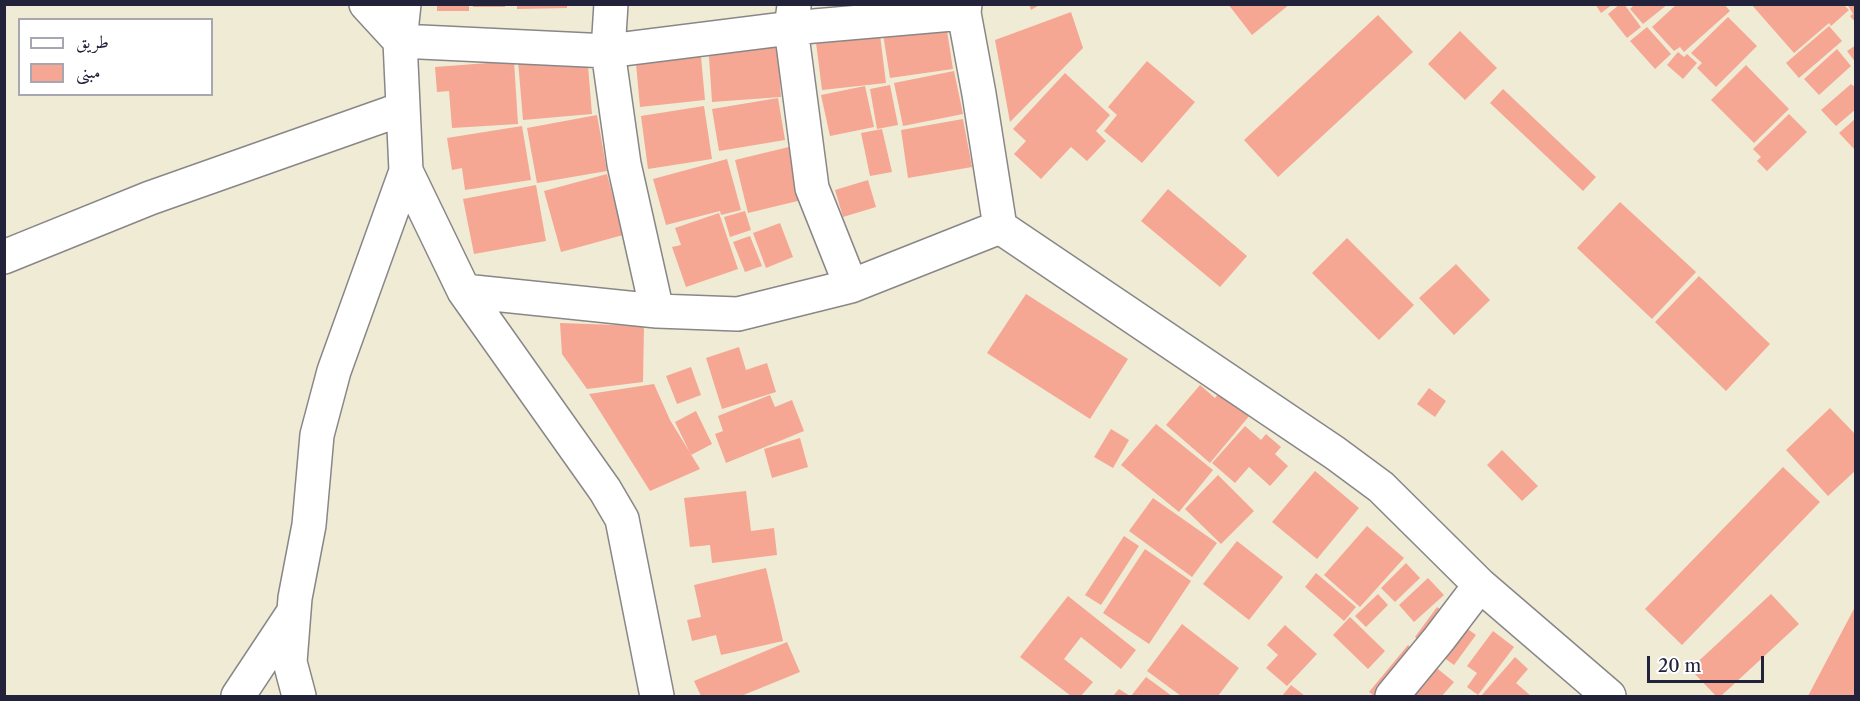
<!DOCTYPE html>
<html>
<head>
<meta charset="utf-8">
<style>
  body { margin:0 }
  #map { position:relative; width:1860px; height:701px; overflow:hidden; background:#f0ebd5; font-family:"Libre Caslon Text",Amiri,serif }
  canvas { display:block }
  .frame { position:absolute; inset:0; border:6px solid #22223b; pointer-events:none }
  .legend { position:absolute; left:18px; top:18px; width:195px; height:78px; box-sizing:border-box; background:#fff; border:2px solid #a7a7b1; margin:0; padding:8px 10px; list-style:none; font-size:18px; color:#22223b }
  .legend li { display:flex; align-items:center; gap:12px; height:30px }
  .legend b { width:30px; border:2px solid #a7a7b1 }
  .scale { position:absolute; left:1647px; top:656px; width:117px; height:27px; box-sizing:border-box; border:3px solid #22223b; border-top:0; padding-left:8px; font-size:18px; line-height:21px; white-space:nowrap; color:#22223b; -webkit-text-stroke:4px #fff; paint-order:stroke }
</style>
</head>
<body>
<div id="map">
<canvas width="1860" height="701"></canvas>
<div class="frame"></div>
<ul class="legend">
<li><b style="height:8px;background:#fff"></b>طريق</li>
<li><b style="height:16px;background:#f5a793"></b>مبنى</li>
</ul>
<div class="scale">20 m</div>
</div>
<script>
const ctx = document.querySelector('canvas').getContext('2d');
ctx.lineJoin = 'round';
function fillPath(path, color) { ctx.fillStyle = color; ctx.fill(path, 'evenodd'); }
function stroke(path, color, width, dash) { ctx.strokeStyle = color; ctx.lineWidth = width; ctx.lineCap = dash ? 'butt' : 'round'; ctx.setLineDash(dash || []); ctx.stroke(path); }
fillPath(new Path2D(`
  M437,4h32v7h-32z
  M473,4h32v3h-32z
  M517,4h50v4l-50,1z
  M1029,4h12l-10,6z
  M1228,4h62l-38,31z
  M1595,4h18l-12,9z
  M1620,4h4l17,23 -14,11 -19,-24z
  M1635,4h33l-25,20 -13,-15z
  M1677,4h47l6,7 -46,41 -4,-5 -6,4 -22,-24z
  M1751,4h92l6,6 -18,16 -2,-3 -35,30z
  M1847,4h9v19l-6,-7 3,-2z
  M1071,12l12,36 -73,74 -15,-82z
  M1378,15l35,37 -135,125 -34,-37z
  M1728,17l29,29 -41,41 -19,-19 5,-5 -11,-10z
  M945,18l8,51 -63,9 -8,-50z
  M1829,26l13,15 -43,37 -13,-15z
  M879,27l7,56 -64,7 -7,-55z
  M1647,27l24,27 -16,15 -25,-28z
  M1460,31l37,37 -32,32 -37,-36z
  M777,37l4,60 -69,5 -4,-60z
  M1856,45v18l-9,-12z
  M700,46l5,54 -65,7 -5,-54z
  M1837,49l14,17 -32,29 -15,-16z
  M1678,52l6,5 3,-3 10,9 -14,16 -16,-14z
  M587,54l5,60 -69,6 -5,-59z
  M514,61l4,63 -66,4 -3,-37 -12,1 -2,-25z
  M1147,61l48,41 -53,61 -38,-32 13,-16 -9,-8z
  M1746,65l43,44 -35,34 -43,-43z
  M954,71l9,43 -60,12 -9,-43z
  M1065,73l45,42 -14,16 10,10 -19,20 -16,-14 -30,32 -27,-25 12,-13 -13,-12z
  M1851,84l5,4v21l-20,17 -15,-16z
  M890,85l8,40 -21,4 -7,-40z
  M865,86l9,41 -44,9 -9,-41z
  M1503,89l93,88 -13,14 -93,-88z
  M778,98l7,42 -66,11 -7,-42z
  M704,106l8,53 -64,10 -7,-53z
  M1789,114l18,18 -40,39 -10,-10 4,-4 -8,-8z
  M597,115l10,56 -70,12 -10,-55z
  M1856,118v33l-17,-18z
  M963,119l9,48 -64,11 -7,-48z
  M522,126l9,54 -66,10 -3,-22 -10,2 -5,-32z
  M882,129l10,43 -22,4 -9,-43z
  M797,145l13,53 -62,15 -13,-53z
  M727,159l14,51 -20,5 -1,-4 -54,14 -13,-46z
  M607,174l16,61 -62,17 -17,-61z
  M868,180l8,27 -33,10 -8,-27z
  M536,185l10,56 -72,13 -11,-55z
  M1168,189l79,67 -27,31 -79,-66z
  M1620,202l76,70 -44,47 -75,-71z
  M745,211l6,19 -21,7 -6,-20z
  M719,213l19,56 -52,18 -14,-40 9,-2 -6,-17z
  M780,223l13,34 -27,11 -13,-35z
  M750,236l12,30 -17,6 -12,-30z
  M1347,238l67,67 -35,35 -67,-67z
  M1456,264l34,36 -36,35 -35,-37z
  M1699,276l71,68 -44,47 -71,-69z
  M1026,294l102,65 -38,60 -103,-66z
  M560,323l84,3 -1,56 -56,7 -25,-35z
  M739,347l7,23 21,-7 9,29 -54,17 -16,-51z
  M691,367l10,28 -24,9 -11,-28z
  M654,384l16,36 30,49 -50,22 -61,-97z
  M1200,385l15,13 6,-8 29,25 -40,48 -44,-38z
  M1429,388l17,13 -11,16 -18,-13z
  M770,395l5,12 17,-7 12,31 -78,32 -11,-29 8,-3 -5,-15z
  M1830,408l26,27v35l-28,26 -42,-46z
  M696,411l16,33 -21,11 -16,-33z
  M1156,424l57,46 -34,42 -58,-47z
  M1245,426l16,14 5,-6 15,13 -6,7 13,12 -18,20 -21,-19 -14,16 -23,-20z
  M1111,429l18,11 -16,28 -19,-11z
  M800,438l8,29 -36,11 -8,-29z
  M1502,450l36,36 -16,15 -35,-36z
  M1783,467l37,35 -138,143 -37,-36z
  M1315,471l44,37 -42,51 -45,-37z
  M1218,475l36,36 -33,33 -36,-35z
  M746,491l5,40 23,-3 3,27 -65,8 -2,-18 -20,2 -6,-49z
  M1153,498l64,45 -25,34 -63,-46z
  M1367,526l37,32 -44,49 -36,-32z
  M1124,536l15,10 -38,59 -16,-10z
  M1237,541l46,36 -34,43 -46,-36z
  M1145,549l46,32 -42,63 -46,-31z
  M1406,563l14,15 -25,24 -14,-14z
  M766,568l17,73 -62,14 -5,-20 -24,6 -5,-21 14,-3 -7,-32z
  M1316,573l40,34 -12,14 -39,-34z
  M1428,578l16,17 -30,27 -15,-17z
  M1378,594l10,11 -22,22 -11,-11z
  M1771,594l28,30 -78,72h-5l-26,-27z
  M1068,596l68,54 -15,19 -40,-32 -17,22 29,23 -12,14h-10l-51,-39z
  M1856,605v91h-48z
  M1437,607l39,28 -22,30 -39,-28z
  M1350,617l35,34 -17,18 -35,-34z
  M1182,624l57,44 -21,28h-37l-34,-25z
  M1285,625l32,29 -30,32 -21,-18 12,-13 -11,-10z
  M1493,631l21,16 -36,48 -11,-8 10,-14 -10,-7z
  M787,642l13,30 -59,24h-40l-7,-15z
  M1408,645l46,37 -12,14h-68l-5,-4z
  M1515,657l13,12 -12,14 15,13h-50z
  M1146,677l26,19h-41z
  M1291,685l14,11h-23z
  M1119,689l11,7h-17z`), '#f5a793');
const street = new Path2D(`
  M366,4l34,37 6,130 58,120 141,199 17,29 35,177
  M404,4l-4,37 208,10 183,-23 173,-15
  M611,4l-3,47 16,113 33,147
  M965,4l-1,9 15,81 21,133 335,226 46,34 99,98 129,111
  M794,6l-3,22 21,160 39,98
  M4,257l146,-59 252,-89
  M464,291l193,20 81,3 113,-28 149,-59
  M238,696l55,-83
  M299,696l-9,-34 5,-64 14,-73 8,-90 17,-64 72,-200
  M1392,696l47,-57 41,-54`);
stroke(street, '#898688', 36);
stroke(street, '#fff', 33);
</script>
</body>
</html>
